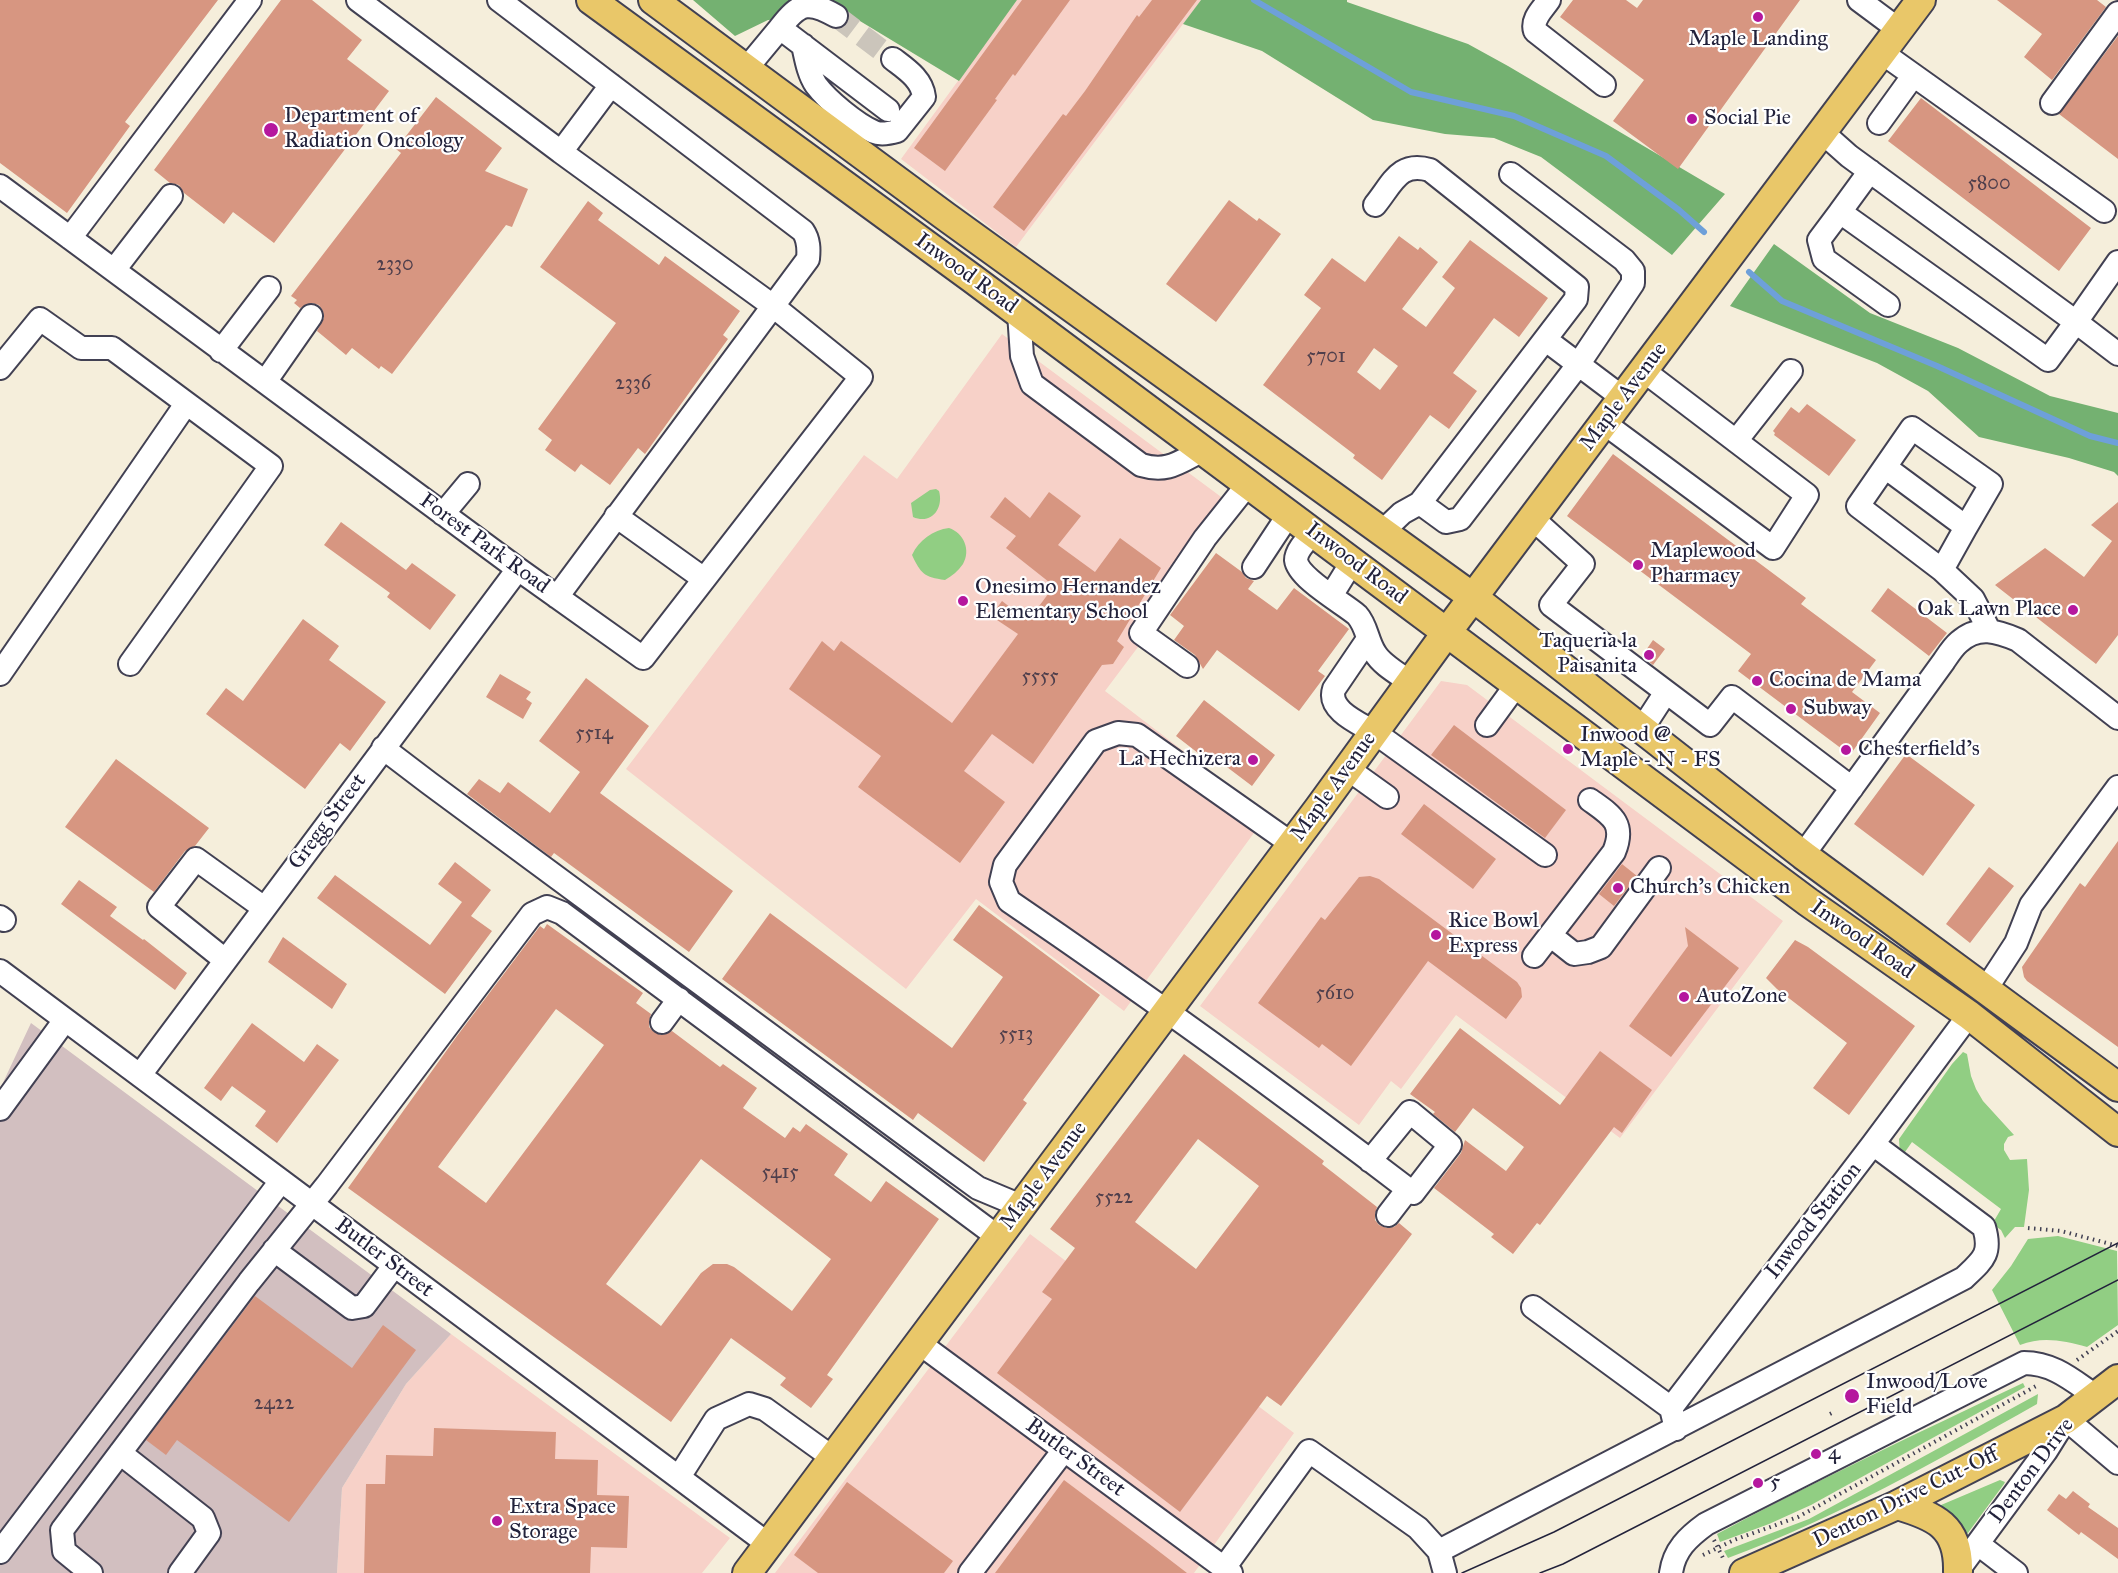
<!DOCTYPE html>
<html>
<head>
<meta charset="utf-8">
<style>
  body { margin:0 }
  canvas { display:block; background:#f5eedb }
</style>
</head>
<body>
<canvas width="2118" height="1573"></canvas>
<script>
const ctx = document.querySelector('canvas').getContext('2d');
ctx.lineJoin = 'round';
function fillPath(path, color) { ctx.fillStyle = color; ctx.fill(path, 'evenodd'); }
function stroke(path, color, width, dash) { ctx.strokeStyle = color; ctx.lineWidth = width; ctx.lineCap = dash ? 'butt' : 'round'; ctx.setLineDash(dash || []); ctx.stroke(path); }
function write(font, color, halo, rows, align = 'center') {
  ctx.font = font + ' "IM FELL Great Primer",serif'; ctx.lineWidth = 4.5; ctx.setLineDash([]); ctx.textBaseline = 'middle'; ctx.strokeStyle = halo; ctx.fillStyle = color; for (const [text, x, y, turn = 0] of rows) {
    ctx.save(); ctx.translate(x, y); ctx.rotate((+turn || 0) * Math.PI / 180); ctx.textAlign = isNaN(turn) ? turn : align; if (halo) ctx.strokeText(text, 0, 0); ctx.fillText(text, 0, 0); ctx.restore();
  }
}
fillPath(new Path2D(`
  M1017,0h184l-185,247 -115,-88z
  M1002,334l238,177 -135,180 162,124 -143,196 -148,-112 -70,90 -280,-220 238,-314 33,24z
  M1441,681l26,4 316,236 -163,217 -164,-123 -55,74 -10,-8 -32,44 -159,-119z
  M1030,1234l264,199 -100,140h-419z
  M451,1334l279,204 -28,35h-365l5,-85 64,-104z`), '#f7d1c8');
fillPath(new Path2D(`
  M31,1023l420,311 -45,50 -64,104 -5,85h-337v-484z`), '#d2bfc0');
fillPath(new Path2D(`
  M936,489l3,2c5,18 -8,34 -26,26l-2,-14 19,-13z
  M949,528c15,5 22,22 14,36 -5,7 -11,12 -18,16 -21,-3 -24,-6 -33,-25 7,-15 21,-25 37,-27z
  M1963,1052l4,2 4,22 5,13 7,12 31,34 -6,2 -4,7v6l6,10 17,-1 2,31 -5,37h-9l-10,11 -4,-8 -7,-5v-4l7,-12 -89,-67 -7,10 -5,3 -1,-16 53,-75z
  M2058,1236l59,15 1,74 -31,22c-23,-6 -44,-11 -67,-2l-28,-55 19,-24 17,-27z
  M2023,1383l2,4 -214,118 -42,19 -49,18 -3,-8c100,-54 203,-102 306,-151z
  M2038,1394l-1,10c-101,57 -200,114 -309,154l-4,-7 85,-32z
  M2000,1480l5,2 -1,2 -42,57 -28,-33z`), '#91ce83');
fillPath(new Path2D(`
  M693,0h324l-58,81 -104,-63 -87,2 -33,16z
  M1201,0h146v2l121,42 40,22 217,128 -53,61 -131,-98 -47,-19 -49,-4 -72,-14 -111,-69 -79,-27z
  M1774,244l96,69 88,35 92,48 68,17v63l-4,-4 -45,-14 -90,-21 -51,-46 -51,-28 -147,-57z`), '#74b171');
stroke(new Path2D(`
  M1254,0l157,92 103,24 92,40 73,54 25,22
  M1749,272l33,29 155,65 153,70 28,7`), '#6ea0d9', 6);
fillPath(new Path2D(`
  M0,0h218l-93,122 5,4 -63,87 -67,-50z
  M281,0h31l50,40 -15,19 42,32 -115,152 -41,-31 -9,12 -40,-31 -5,-8 -9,-2 -16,-13z
  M1022,0h48l-55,76 -2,-2 -18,25 2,1 -52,71 -31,-23z
  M1152,0h45l-173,231 -31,-24 70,-93 3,2 19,-25 52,-76 2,2z
  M1573,0h53l11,8 6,-8h157l-122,169 -65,-48 31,-41 -84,-63z
  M1997,0h100l9,7 -54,73 -28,-23 18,-23z
  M2118,36v123l-59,-45z
  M436,97l66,51 -17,23 43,18 -16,38 -6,-2 -114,149 -11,-8 -2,3 -27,-21 -6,7 -29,-24 7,-13 -1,-7 -4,-6 -7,-2 -12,5 -6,-5 3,-3 -6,-4 110,-143 -5,-4z
  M1921,98l170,130 -32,43 -171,-130z
  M1229,200l28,21 2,-3 22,16 -65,88 -50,-38z
  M588,201l15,12 -5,7 61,45 6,-9 75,55 -17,24 5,4 -83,115 -7,-6 -28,37 -29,-21 -6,8 -30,-22 7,-10 -14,-11 78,-106 -76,-56z
  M1399,236l19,14 2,-3 18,15 -36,47 24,18 29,-39 -13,-11 28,-37 78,58 -29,39 -25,-19 -41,55 24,18 -28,38 -19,-14 -48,65 -29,-22 2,-3 -92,-70 58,-77 -17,-13 28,-37 33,24zM1374,348l24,18 -18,24 -23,-18z
  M1807,404l49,36 -27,36 -55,-41 1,-2 -2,-2 18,-24 8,6z
  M1613,454l193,144 -5,6 75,56 -24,32 28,21 -30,42 -112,-84 13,-17 -184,-138z
  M1049,492l32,24 -23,29 37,27 25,-34 41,30 -44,73 7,6 -11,17 -11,1 -69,99 -41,-30 -28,37 41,31 -45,61 -102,-76 23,-31 -92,-67 33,-48 12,10 7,-10 111,82 66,-89 -27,-18 11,-15 26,20 26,-35 -48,-38 10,-12 -26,-19 15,-20 25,21z
  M2118,502v133l-22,29 -101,-79 50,-37 39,29 28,-36 -21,-16z
  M341,522l65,48 6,-7 44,32 -26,35 -43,-33 3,-4 -66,-48z
  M1216,553l26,19 4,6 8,3 -6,8 29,21 17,-22 55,41 -31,42 7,5 -26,35 -82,-61 -14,19 -8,-14 -21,-15 10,-14 -14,-11z
  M1888,588l59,45 -18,23 -58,-45z
  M303,619l36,27 -10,14 57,42 -36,49 -10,-8 -35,46 -99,-75 20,-26 17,13z
  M1653,640l12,9 -12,16 -11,-9z
  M500,674l31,18 -5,7 6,4 -9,16 -37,-22z
  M586,678l63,48 -49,67 133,98 -44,61 -135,-99 -3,4 -84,-63 12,-15 21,14 8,-11 42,31 30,-41 -41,-31z
  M1204,700l71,55 -23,31 -41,-31 -4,5 -31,-24z
  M1454,725l112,85 -21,28 -114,-83z
  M1906,754l69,51 -52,71 -69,-52z
  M116,759l93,69 -14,18 -10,5 -31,41 -89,-65z
  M1424,804l72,55 -23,30 -72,-55z
  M2118,841v206l-91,-66 -3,-4 -2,-10 58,-84 5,4z
  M455,862l36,28 -20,26 21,15 -47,63 -128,-96 18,-23 95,70 32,-43 -24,-18z
  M1622,864l15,12 -23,30 -15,-12z
  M1989,867l25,19 -44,57 -24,-19z
  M1370,876l9,3 138,103 4,6 1,9 -16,22 -78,-58 -77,105 -29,-22 -3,4 -61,-45 63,-86 4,3 34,-43z
  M79,880l38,27 -7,9 33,24 1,-1 43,34 -12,17 -114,-86z
  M979,905l121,90 -77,105 4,3 -43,59 -66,-49 -5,7 -191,-141 48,-66 182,135 51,-71 -50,-37z
  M547,924l96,69 -7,10 15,11 -2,7v6l5,5 7,3 11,-4 48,36 3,-3 34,24 -14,20 42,30 8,-11 7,5 6,-8 42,30 -14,21 37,27 15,-21 53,38 -112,156 6,4 -22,29 -31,-23 6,-7 -55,-40 -60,84 -323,-234 109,-152 83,-110 4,3zM556,1009l48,36 -118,158 -48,-36zM701,1159l130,100 -39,52 -58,-44 -7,-3h-14l-12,9 -40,53 -55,-42z
  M1685,927l54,41 -68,89 -42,-31 59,-80z
  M283,937l64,47 -15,25 -64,-47z
  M1795,940l13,7 107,79 -66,89 -36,-27 34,-45 -70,-54 -11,-11z
  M252,1023l52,39 13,-18 22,16 -62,83 -22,-17 11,-15 -34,-25 -11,15 -17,-13z
  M1460,1028l100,77 40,-54 52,39 -30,43 -8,-6 -74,98 -3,-2 -24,31 -22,-17 3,-3 -60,-46 27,-35 4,-13 41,31 18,-24 -51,-39 -18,24 -22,-18 2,-2 -25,-18z
  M1184,1054l140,107 -2,3 55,43 -2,7v6l4,5 8,3 7,-1 5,-4 13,11 -131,172 -14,-10 -87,116 -183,-139 55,-74 -10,-7 33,-44 -25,-19zM1198,1139l61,47 -63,83 -61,-47z
  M255,1296l97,72 31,-43 33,25 -127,172 -112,-82 -11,15 -20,-15z
  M434,1428l122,4 -1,27 43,1 -1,35 32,1 -2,52 -36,-1 -1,26h-226l2,-89h19l1,-29 47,1z
  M1064,1480l84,63 39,30h-192z
  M847,1482l106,79 -9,12h-126l-24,-18z
  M2073,1491l17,13 -2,3 30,21v31l-37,-27 -2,3 -32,-25 12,-16 7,5z`), '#d79681');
stroke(new Path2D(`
  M836,16l57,43`), '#cbc5bb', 22, [22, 11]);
const minor = new Path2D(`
  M358,0l203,152 50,-67
  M499,0l304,231c6,9 6,18 5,28l-251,338
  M1549,0c-6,9 -18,19 -14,31l69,54
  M1859,0l39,29
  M780,28c19,-25 28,-28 56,-12
  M803,45c3,13 5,28 13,40 12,16 40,39 58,47 7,3 16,1 23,-1l27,-34c-2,-18 -18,-28 -31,-38
  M1881,52l223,159
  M746,69l34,-41 108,82
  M2052,103l66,-90
  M1879,123l34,-47
  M1822,132l27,24 227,166 42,-60
  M1870,171l-30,41 208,148 28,-38 42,32
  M0,186l518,383 125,89 218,-281 -88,-71 -212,-154
  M1375,205c18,-22 24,-44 55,-35l147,117 -1,12 -156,204 26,19 14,-3 118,-154 55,-82v-12l-9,-11 -113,-86
  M1840,212l-21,28 5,19 64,46
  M70,238l180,-238
  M114,270l57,-74
  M1019,313l3,43 10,28 109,81c27,8 38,-3 62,-15
  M1546,340l77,58
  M221,351l48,-63
  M0,368l40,-49 41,29h31l159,118 -141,198
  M265,382l46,-66
  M1604,423l169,125 34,-53 -163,-124
  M1736,441l55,-70
  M1885,467l81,60 25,-43 -79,-56 -54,78 84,64 31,29 16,31
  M443,514l25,-30
  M616,516l88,63
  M1533,519l50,45 -32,41 159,120 22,-28 120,91
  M1382,532l20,-19 18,-10
  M1313,533c-5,6 -17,17 -17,27 2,18 47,43 61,55 10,11 10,26 18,38 7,12 24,21 35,29
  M1254,567l35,-53
  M1942,570l24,-43
  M1331,596l21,-34
  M1368,639l-34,50c-7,21 25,34 40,43l171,123
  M1187,666l-46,-33 64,-95 43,-54
  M0,674l186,-270
  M1487,725l30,-41
  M1642,729l24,-37
  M383,748l46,35 513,379 36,26 43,18
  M1348,769l39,28
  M1292,844l-155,-109 -19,-2 -22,8 -91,124 -4,17 8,19c138,94 272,191 404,292l37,-48 -40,-33 -40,49
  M1803,855l141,-194c4,-6 9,-14 15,-19 19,-17 38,-11 59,-2l100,78
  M0,917l4,3
  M1550,935l24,19 14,-2 13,-5 58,-79
  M1534,956l80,-104c12,-29 -3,-37 -24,-52
  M225,960l-66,-53 37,-48 68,49
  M0,971l768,573
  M1986,989l30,-46 15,-38 87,-118
  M662,1022l17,-23
  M140,1075l378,-506
  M0,1109l65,-89
  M1388,1215l20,-26
  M274,1250l78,58 12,-2 30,-40
  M1533,1307l138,101
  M919,1343l312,230
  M1676,1429l-5,-21 202,-264 96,-129
  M120,1453l83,65 6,15 -29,40
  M679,1477l37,-58 33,-15 16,5 68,49
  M1978,1544l38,29
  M1439,1551l525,-273c19,-18 28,-24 20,-51l-111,-83
  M0,1552l281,-371
  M1224,1568l85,-117 109,77 21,23 6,22
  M91,1573l-27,-22 -2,-21 187,-248 78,-97 205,-271 15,-7 15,6 436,324
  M970,1573l94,-123
  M1671,1573c3,-23 17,-36 35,-49l318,-161c30,0 49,18 73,34
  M1956,1573l90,-122 20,-32 52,44`);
const major = new Path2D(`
  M591,0l382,279 835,623 161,113 149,117
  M653,0l292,216 529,382 329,257 315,232
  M1897,1505c38,11 62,21 61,66
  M747,1573l572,-765 128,-176 474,-632
  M1744,1573l153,-68 169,-86 52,-40`);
stroke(minor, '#424153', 26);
stroke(major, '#424153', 32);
stroke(new Path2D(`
  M2028,1228l33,3 57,15
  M2077,1360l41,-29
  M1830,1414l2,-1
  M1714,1540l9,18
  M1703,1555l31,-15 64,-23 240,-132`), '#424153', 4, [1.5, 4.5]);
stroke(minor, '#fff', 22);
stroke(major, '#e9c769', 28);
stroke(new Path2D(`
  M1462,1573l92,-41 564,-289
  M1540,1573l23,-9 555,-284`), '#22223b', 1.5);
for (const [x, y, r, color] of [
  [1758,17,6,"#b5179e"],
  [1692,119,6,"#b5179e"],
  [271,130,8,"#b5179e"],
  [1638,565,6,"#b5179e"],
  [963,601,6,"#b5179e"],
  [2073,610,6,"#b5179e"],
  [1649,655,6,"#b5179e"],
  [1757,681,6,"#b5179e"],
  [1791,709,6,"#b5179e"],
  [1568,749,6,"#b5179e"],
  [1846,750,6,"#b5179e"],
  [1253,760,6,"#b5179e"],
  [1618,888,6,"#b5179e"],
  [1436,935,6,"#b5179e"],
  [1684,997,6,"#b5179e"],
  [1852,1396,8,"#b5179e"],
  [1816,1454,6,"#b5179e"],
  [1758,1483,6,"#b5179e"],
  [497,1521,6,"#b5179e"]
]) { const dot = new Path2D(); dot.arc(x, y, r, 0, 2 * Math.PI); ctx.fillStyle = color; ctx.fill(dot); stroke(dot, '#fff', 2); }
write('20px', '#4f3f4c', null, [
  ["5800",1989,184],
  ["2330",395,265],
  ["5701",1326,357],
  ["2336",633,384],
  ["5555",1040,677],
  ["5514",594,734],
  ["5610",1335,994],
  ["5513",1016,1035],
  ["5415",780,1173],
  ["5522",1114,1198],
  ["2422",274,1404]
]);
write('22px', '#22223b', '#fff', [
  ["Maple Landing",1758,40,"center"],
  ["Department of",284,117],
  ["Radiation Oncology",284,142],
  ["Social Pie",1704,119],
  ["Maplewood",1650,552],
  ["Pharmacy",1650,577],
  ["Onesimo Hernandez",975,588],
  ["Elementary School",975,613],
  ["Oak Lawn Place",2061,610,"right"],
  ["Taqueria la",1637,642,"right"],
  ["Paisanita",1637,667,"right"],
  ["Cocina de Mama",1769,681],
  ["Subway",1803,709],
  ["Inwood @",1580,736],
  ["Maple - N - FS",1580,761],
  ["Chesterfield's",1858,750],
  ["La Hechizera",1241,760,"right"],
  ["Church's Chicken",1630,888],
  ["Rice Bowl",1448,922],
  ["Express",1448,947],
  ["AutoZone",1696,997],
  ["Inwood/Love",1866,1383],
  ["Field",1866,1408],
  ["4",1828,1454],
  ["5",1770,1483],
  ["Extra Space",509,1508],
  ["Storage",509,1533]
], 'left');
write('22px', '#22223b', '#fff', [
  ["Inwood Road",966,274,36],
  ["Maple Avenue",1624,397,-53],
  ["Forest Park Road",484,544,36],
  ["Inwood Road",1356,564,37],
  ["Maple Avenue",1334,787,-54],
  ["Gregg Street",328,822,-53],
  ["Inwood Road",1862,940,35],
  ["Maple Avenue",1044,1176,-53],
  ["Inwood Station",1814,1221,-52],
  ["Butler Street",384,1258,37],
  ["Butler Street",1075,1458,36],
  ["Denton Drive",2032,1471,-53],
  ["Denton Drive Cut-Off",1906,1498,-26]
]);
</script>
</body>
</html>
